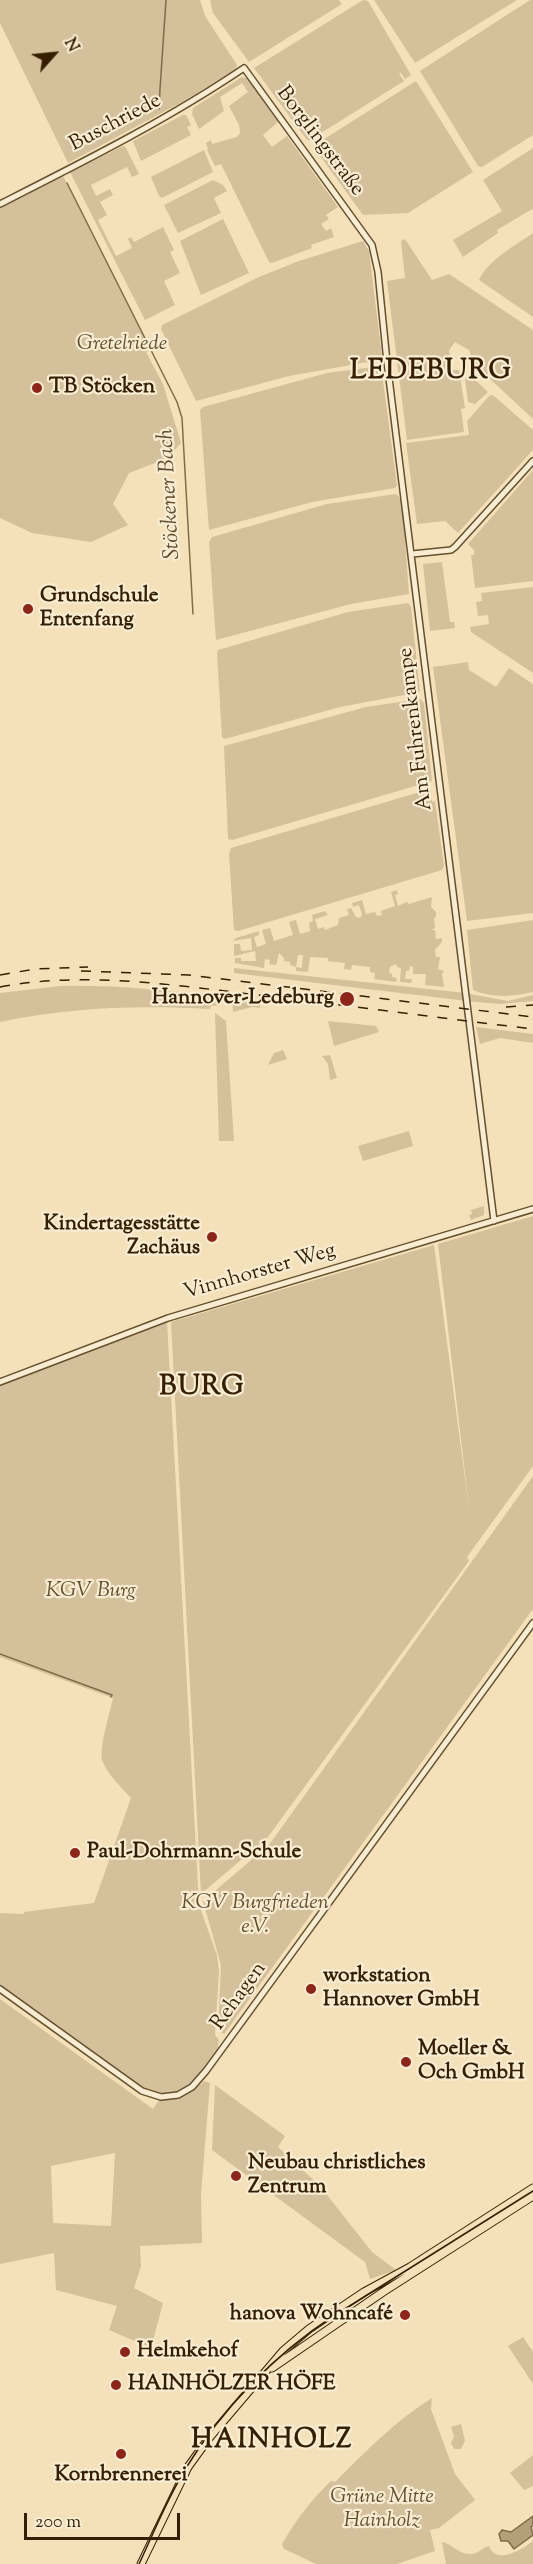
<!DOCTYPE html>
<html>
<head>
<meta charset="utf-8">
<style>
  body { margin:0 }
  #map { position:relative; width:533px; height:2564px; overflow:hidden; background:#f4e1b9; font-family:"Sorts Mill Goudy",serif }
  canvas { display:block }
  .north { position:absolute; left:24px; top:24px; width:60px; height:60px; -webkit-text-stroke:4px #f8ecd2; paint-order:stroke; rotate:63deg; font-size:16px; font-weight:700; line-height:24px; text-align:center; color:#361f00 }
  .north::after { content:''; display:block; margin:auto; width:21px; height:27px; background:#361f00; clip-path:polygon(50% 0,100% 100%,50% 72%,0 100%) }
  .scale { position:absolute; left:24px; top:2513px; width:156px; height:27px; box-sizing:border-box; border:3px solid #361f00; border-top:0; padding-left:8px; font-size:18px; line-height:21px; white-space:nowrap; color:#361f00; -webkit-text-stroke:4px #f8ecd2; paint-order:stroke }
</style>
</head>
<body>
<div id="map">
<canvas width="533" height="2564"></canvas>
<div class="north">N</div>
<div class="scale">200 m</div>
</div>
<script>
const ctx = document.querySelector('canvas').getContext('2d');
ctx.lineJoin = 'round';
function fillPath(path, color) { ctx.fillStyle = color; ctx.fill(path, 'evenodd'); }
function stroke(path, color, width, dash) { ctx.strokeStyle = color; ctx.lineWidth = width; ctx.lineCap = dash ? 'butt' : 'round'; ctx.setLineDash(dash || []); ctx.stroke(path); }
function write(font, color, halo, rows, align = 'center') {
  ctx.font = font + ' "Sorts Mill Goudy",serif'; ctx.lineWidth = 4.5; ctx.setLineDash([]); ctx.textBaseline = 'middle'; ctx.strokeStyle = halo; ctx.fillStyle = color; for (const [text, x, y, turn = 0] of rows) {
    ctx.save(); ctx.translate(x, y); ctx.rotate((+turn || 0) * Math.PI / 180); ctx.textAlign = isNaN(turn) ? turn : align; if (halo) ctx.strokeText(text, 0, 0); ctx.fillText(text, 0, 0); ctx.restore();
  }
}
fillPath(new Path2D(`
  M0,0h200l5,16 32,49 -1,4 -54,33 -114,61 -68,-140z
  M210,0h129l3,4 -93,58 -36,-49z
  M363,0l5,1 43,74 -6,4 -4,-6 -2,1 5,7 -94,59h-3l-53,-72z
  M374,0h143l-102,63z
  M530,0h3v135l-51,32 -4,-1 -58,-95z
  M242,77l6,2 31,42 -16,14 9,12 15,-11 51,71 -12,8 3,4 -8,5 5,7 5,-3 3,9 -23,8 1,3 -40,15 -3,-1 -48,-98 -6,2 -8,-16 1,-1 -2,-6 5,-3 1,4 25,-7 3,-4 -1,-8 -10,-19 19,-14 -6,-9 -22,14 4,14 -25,18 -7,-15 1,-6z
  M416,81l57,91 -65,41 -45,2 -50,-69z
  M183,115h3l5,10 -4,2 4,8 -50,26 -8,-20z
  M123,146l3,2 13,26 -7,3 -5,-10 -36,18 5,11 14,-7 3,6 -13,7 7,13 -9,5 18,36 16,-8 -4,-9 3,-2 3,5 29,-15 11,23 -4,2 10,21 -16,8 11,24 -30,15 -75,-148z
  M533,148v62l-1,-1 -35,21 1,3 -35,24 -10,-17 49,-29 -19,-31z
  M204,150l9,22 -51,26 -3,-2 -8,-19z
  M61,172l90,177 -5,3 17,32 18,59 -13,15 -39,15 -16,31 15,21 -37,17 -59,-9 -32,-15v-314z
  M213,180l10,5 4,6 -13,7 7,15 -43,20 -14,-28z
  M223,219l26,54 -48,22 -21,-54z
  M533,233v84l-54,-37c9,-20 37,-35 54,-47z
  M405,239l27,41 17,-6 84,56v89l-59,-55 -5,-14 -14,-8 -6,8 3,20h7l6,38 -4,1 3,23 -57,8 -20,-159 18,-3 -4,-37z
  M363,241l6,10 13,106 -3,3 -90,16 -93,25 -35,-72 1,-4 97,-48 40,-16z
  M381,366l16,119 -2,3 -83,14 -103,28 -9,-120 3,-3 124,-34z
  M469,374l19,18 -13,12 -7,-2 -3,-23z
  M490,395l4,1 39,34v20l-75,83 -13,-12 -28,3 -11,-81 63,-8 -2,-14z
  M533,470v111l-58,7 -4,-33h3v-5l-6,-6z
  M396,494l6,6 7,94 -58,10 -135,36 -7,-98 3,-5 115,-33z
  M442,562l8,60h4l1,6 -25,3 -7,-67z
  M533,587v86l-62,-41 -1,-5 19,-3 -1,-9 -10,1 -2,-14 6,-1 -1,-8z
  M408,603l3,4 9,85 -80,15 -115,32 -3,-2 -5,-83 1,-4 130,-38z
  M468,662l1,8 27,17 13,-19 24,16v229l-66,8 -34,-254z
  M420,699l4,4 8,78 -200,59 -4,-1 -4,-93 142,-39z
  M430,789l2,13 3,-1 9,65 -2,4 -204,61 -4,-1 -5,-76 2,-6z
  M397,890l1,4 -3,1 3,11 9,-4 2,2 23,-7 -1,10 5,5v5l-2,1 1,10 -4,2h4l1,9 6,-1v4l-7,8 1,7h4l-2,12 6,2 -2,3 2,13 -19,-2 1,-11h-13v-7l-3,-1 -1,5h-3l-1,8h7l-1,4 -11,-1 1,-14 -4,-1 -1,-3 -6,3 -1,6 3,1v3l5,1 -1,4 -22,-3 1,-6 -5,-1v-5l-18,-2 -1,5 -7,-1 1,-6 -17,-2v-3l-18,-1 -2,15 -12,-1v-4l6,1 1,-13h-5l-2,12 -6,-2v-3l-6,-1v-3l-5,-5 -3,12 -7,-1 1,-4 -5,-1 -1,9 -29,-5v-5h6v3h15l-1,-10 -21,5v-12h6l1,7 11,-1 -1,-12 -18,3 3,-3 23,-7v4l-5,2 3,10 9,-3 -4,-14 8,-2 4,13 19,-6 -4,-13 7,-2 4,14 10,-3 -1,-8 4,-2 -1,-6 13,-4 3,4 -13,4 3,10 6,-2 1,3 13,-5 1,-7 10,-3 -2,-6 4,-1 5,9 4,1 2,-3 -3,-10 -6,2 -1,-4 10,-3 4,14 9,-2 2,4 5,-1 -1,-4 14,-5 -4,-14z
  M533,920v72c-20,5 -41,6 -60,-2l-6,-60z
  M234,968l231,25 43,8 25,-6v6l-34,3 -32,-3 -233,-28z
  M60,986c54,-1 106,4 160,11v8l-9,1 -1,3c-71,-4 -140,-2 -210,13v-29z
  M232,999l29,3 -1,6 -8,-1 -19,5z
  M215,1013l11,8 8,120h-15z
  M328,1021l48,5 3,6 -45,14z
  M476,1027l57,7v9l-33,-5 -20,6z
  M283,1050l4,9 -19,6 6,-12z
  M330,1055l7,23 -7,2 -2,-16 -6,-8z
  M409,1131l4,15 -50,15 -5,-15z
  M484,1206v9l-13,5 -2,-5 3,-1 -1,-4z
  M533,1216v250l-66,91 2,4 -201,276 -67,57 -30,-572 263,-77 36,271 -32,-272z
  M167,1322l32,583 18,50 2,16 -4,64 4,5 -3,18 -24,29 -14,8 -26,1 -152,-107v-76l24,1v-2l70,-9 37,-105c-10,-11 -24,-24 -29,-38 -3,-11 8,-48 11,-62l-113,-41v-275z
  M533,1476v133l-309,425 -6,-3 3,-66 -18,-64 66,-56z
  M0,1999l153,110 6,-9c19,0 31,-5 45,-19l6,2 -9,111 1,49 -62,3 1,20 -7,22 29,15 -12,45 -42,-18 8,-24 -61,-16 -2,-37 -54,11zM115,2153l-4,73 -58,-3 -2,-57z
  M215,2085l70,51 -7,11 42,39 52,66 24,18 -26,9 -5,-17 -153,-112z
  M523,2337l10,15v32l-25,-38z
  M432,2398l-1,11 24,65 20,26 -36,28 -9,2 5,21 -38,13h-81l-32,-15 -2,-5c14,-24 29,-44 49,-63l4,1c30,-30 60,-61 97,-84z
  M461,2424l4,17 -4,8h-7l-3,-6 3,-6 -3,-10z
  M533,2455v31l-9,4 -14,-17z
  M533,2541v23h-87l-4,-22c11,2 17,13 29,12 8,0 10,-6 18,-8 6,18 30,6 44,-5z`), '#d4c09a');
const water = new Path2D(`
  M533,2516v10l-2,1 2,8 -19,14 -6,-8h-7l-2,-7 3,-4 9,2z`);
fillPath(water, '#b39f7a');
stroke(water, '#816c49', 1.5);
stroke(new Path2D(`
  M160,89l6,-89
  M159,109l1,-20
  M67,183l110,219 5,16 11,196
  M0,1654l112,41 -1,2`), '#816c49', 1.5);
const minor = new Path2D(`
  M0,204c83,-42 167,-84 244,-136l128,177 6,27 9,90 107,859
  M412,554l39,-4 4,-3 78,-86
  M0,1382l168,-64 365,-109
  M0,1989l142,102 19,6 17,-2 14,-8 14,-16 327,-448`);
const major = new Path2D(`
  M272,2368l111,-76 150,-96
  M141,2564l47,-97 21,-29 74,-87 26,-22 55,-37 46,-25 123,-79`);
stroke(minor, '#66502e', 8);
stroke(major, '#361f00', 9);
stroke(minor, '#f8ecd2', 5);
stroke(major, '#f4e1b9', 7);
stroke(new Path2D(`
  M139,2564c15,-32 28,-65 47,-96 36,-59 88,-113 146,-151l201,-126`), '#361f00', 1.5);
stroke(new Path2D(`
  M81,971l108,4 344,42
  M0,975l35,-6 53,-2
  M0,987c86,-16 172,-2 258,8 92,11 183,23 275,34
  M506,1007l27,-2`), '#361f00', 1.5, [10, 10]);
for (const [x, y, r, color] of [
  [37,388,6,"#8f2418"],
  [28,609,6,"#8f2418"],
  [347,999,8,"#8f2418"],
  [212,1237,6,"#8f2418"],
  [75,1853,6,"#8f2418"],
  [311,1989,6,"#8f2418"],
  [406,2062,6,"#8f2418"],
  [236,2176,6,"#8f2418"],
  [405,2315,6,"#8f2418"],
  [125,2352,6,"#8f2418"],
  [116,2385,6,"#8f2418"],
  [121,2454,6,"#8f2418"]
]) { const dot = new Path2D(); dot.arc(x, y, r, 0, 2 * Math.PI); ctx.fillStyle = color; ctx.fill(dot); stroke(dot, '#f8ecd2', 2); }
write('21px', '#361f00', '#f8ecd2', [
  ["Buschriede",116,124,-28],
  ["Borglingstraße",319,142,53],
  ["Am Fuhrenkampe",417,729,-97],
  ["Vinnhorster Weg",260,1273,-16],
  ["Rehagen",240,1997,-54]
]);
write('italic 21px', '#654f2e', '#f8ecd2', [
  ["Gretelriede",122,345],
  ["KGV Burg",91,1592],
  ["KGV Burgfrieden",255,1904],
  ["e.V.",255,1928],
  ["Grüne Mitte",382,2498],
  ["Hainholz",382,2522]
]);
write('bold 21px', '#361f00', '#f8ecd2', [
  ["TB Stöcken",49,388],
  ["Grundschule",40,597],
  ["Entenfang",40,621],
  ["Hannover-Ledeburg",334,999,"right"],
  ["Kindertagesstätte",200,1225,"right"],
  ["Zachäus",200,1249,"right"],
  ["Paul-Dohrmann-Schule",87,1853],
  ["workstation",323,1977],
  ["Hannover GmbH",323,2001],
  ["Moeller &",418,2050],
  ["Och GmbH",418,2074],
  ["Neubau christliches",248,2164],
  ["Zentrum",248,2188],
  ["hanova Wohncafé",393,2315,"right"],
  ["Helmkehof",137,2352],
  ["HAINHÖLZER HÖFE",128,2385],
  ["Kornbrennerei",121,2476,"center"]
], 'left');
write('italic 22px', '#624c2b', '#f8ecd2', [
  ["Stöckener Bach",171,494,-93]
]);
ctx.letterSpacing = '1.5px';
write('bold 27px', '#361f00', '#f8ecd2', [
  ["LEDEBURG",431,373],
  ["BURG",202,1389],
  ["HAINHOLZ",272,2442]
]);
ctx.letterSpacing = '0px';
</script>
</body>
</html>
